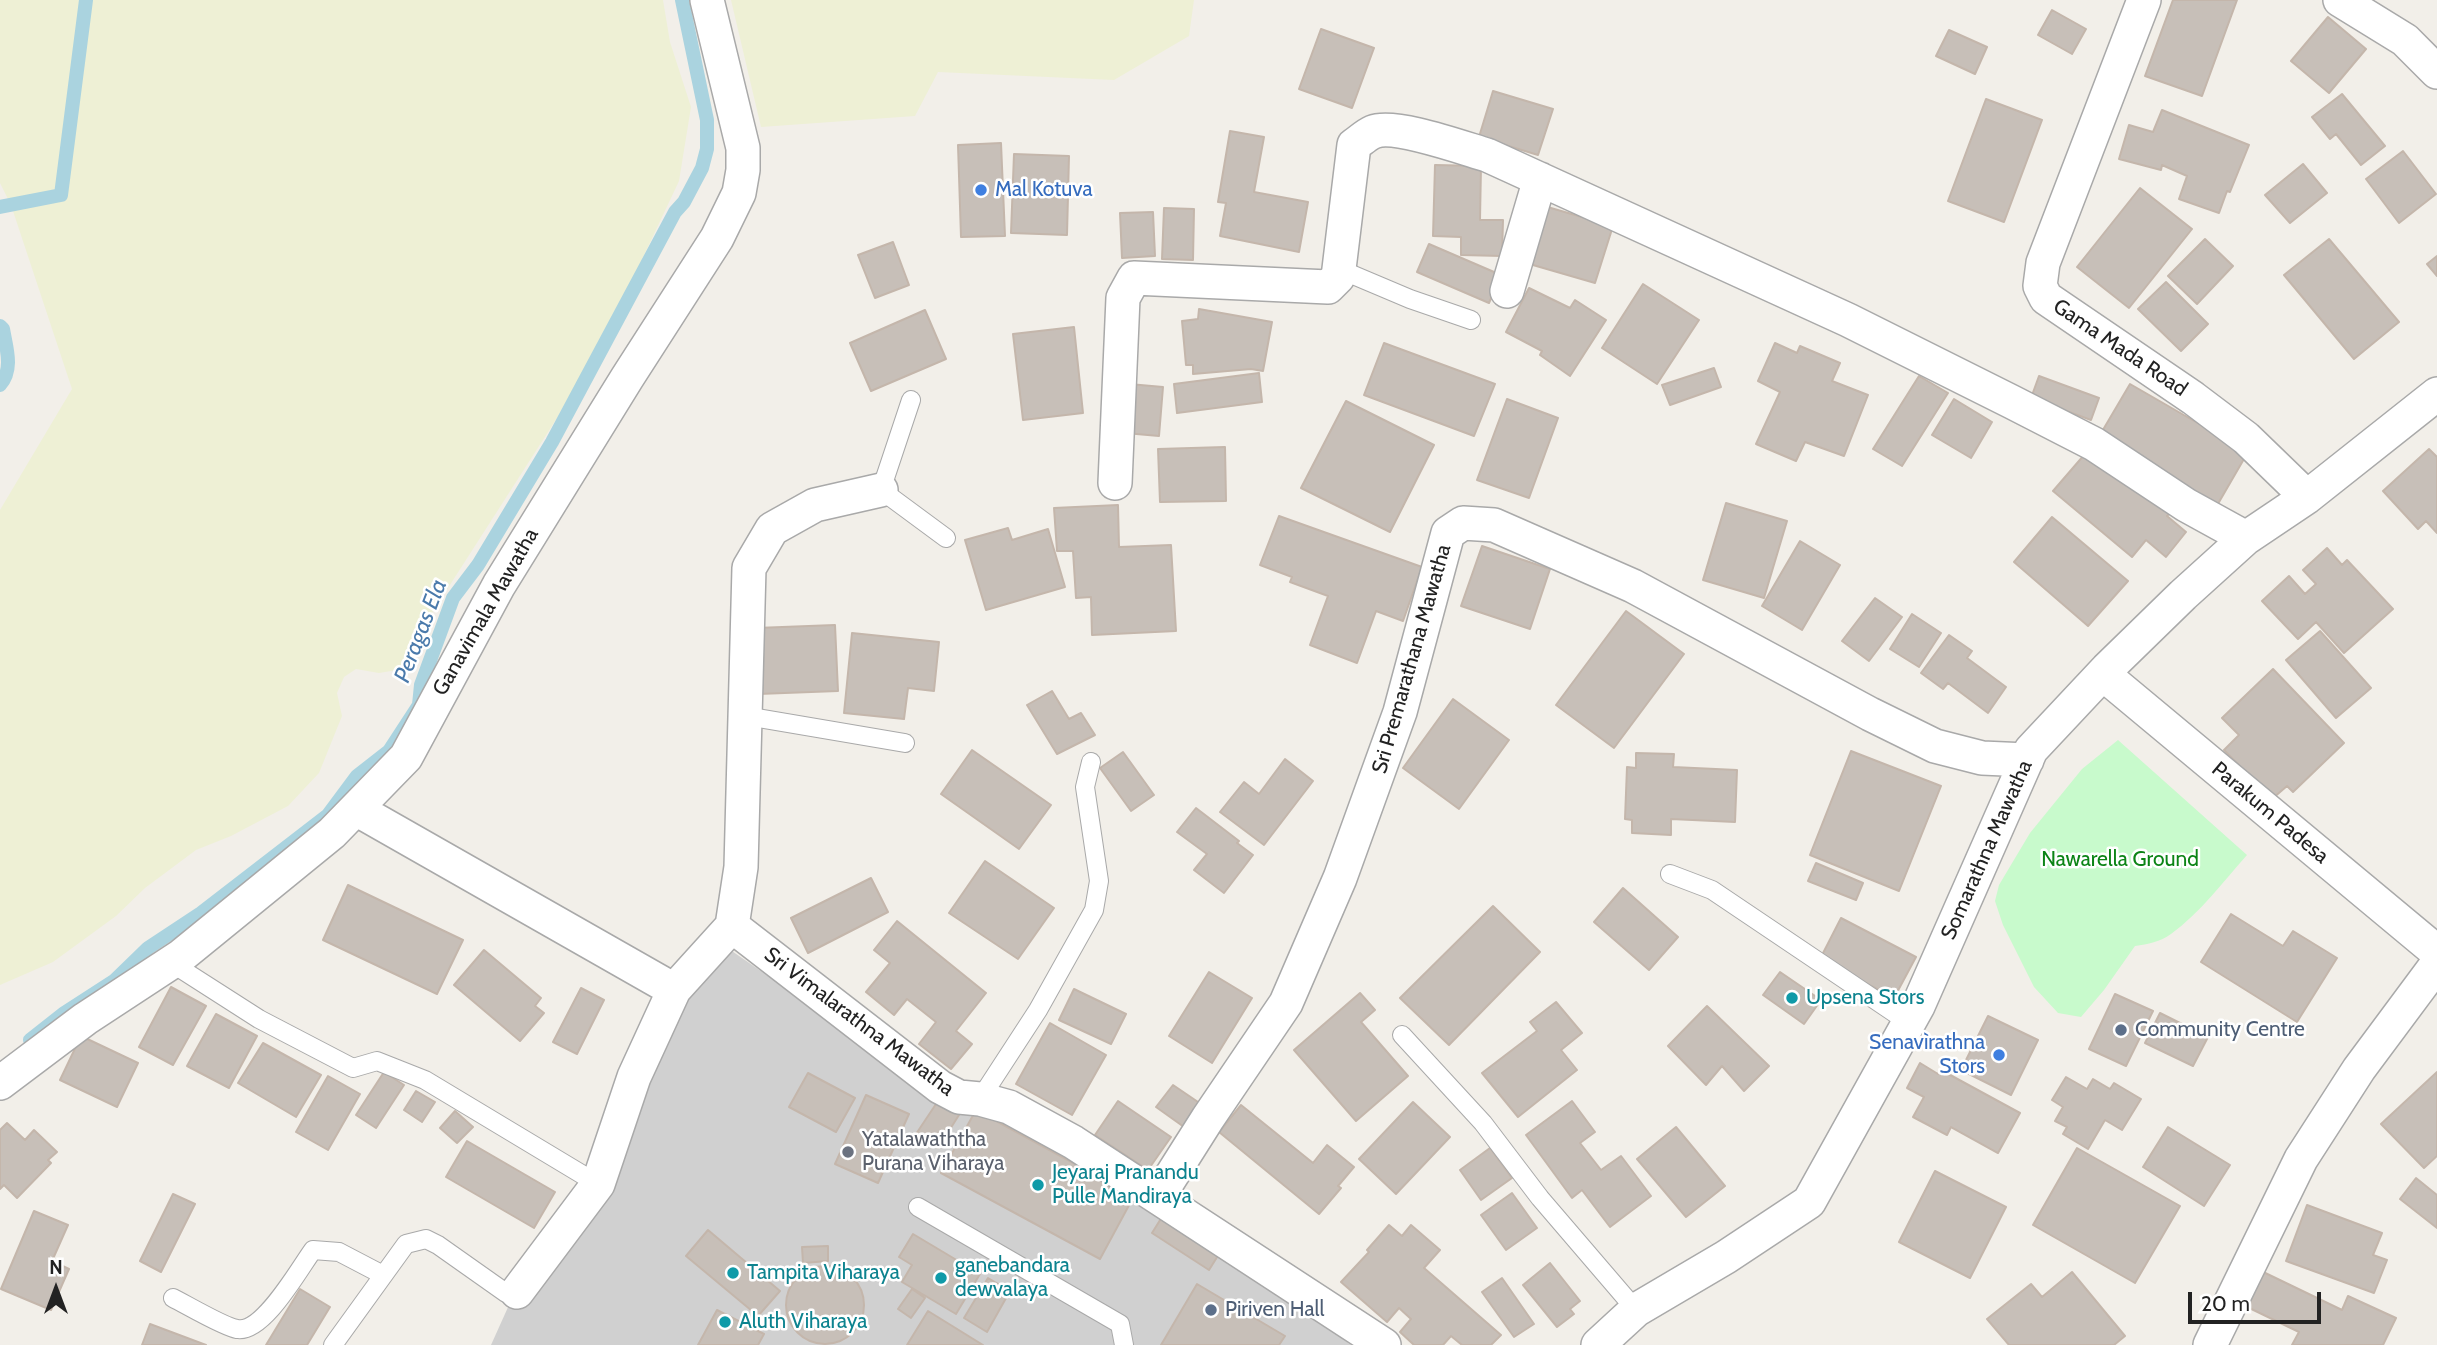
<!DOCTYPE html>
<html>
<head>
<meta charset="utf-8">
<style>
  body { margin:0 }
  #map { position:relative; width:2437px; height:1345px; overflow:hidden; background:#f2efe9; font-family:Cabin,sans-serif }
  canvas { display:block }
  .north { position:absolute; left:21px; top:1254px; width:70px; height:70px; -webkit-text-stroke:5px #fff; paint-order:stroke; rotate:0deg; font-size:19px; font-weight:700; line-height:28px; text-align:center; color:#222 }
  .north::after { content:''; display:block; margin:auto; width:24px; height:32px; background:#222; clip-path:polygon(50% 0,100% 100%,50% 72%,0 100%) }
  .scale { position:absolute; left:2188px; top:1292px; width:133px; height:32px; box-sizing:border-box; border:4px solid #222; border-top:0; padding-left:9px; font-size:21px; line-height:24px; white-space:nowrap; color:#222; -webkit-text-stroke:5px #fff; paint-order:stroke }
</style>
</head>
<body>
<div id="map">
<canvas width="2437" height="1345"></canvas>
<div class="north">N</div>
<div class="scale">20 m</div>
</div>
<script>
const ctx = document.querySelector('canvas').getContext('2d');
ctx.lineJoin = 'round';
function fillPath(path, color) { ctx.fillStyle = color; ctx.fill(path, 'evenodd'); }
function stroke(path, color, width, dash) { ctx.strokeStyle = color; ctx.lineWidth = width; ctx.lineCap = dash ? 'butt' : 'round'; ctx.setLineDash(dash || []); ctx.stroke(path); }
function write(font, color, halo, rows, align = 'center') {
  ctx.font = font + ' Cabin,sans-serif'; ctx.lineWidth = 5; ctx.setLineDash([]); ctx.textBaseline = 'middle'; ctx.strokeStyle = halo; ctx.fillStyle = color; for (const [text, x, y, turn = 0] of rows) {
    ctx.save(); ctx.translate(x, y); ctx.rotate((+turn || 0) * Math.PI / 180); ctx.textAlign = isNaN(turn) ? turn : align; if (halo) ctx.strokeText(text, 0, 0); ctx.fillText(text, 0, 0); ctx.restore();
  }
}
fillPath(new Path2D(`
  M729,949l140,97 112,59 253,153 117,87h-860l18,-40 23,-4 81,-111 38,-110 38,-83z`), '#d0d0d0');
fillPath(new Path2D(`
  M0,0h663l7,42 21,65 -12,74 -57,121 -65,116 -143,223 1,9 -6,11 -12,9 -18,3 -23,-4 -12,8 -7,16 5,23 -23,57 -31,33 -57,30 -35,14 -51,38 -29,28 -63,46 -53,23v-475l72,-121 -61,-184 -11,-22z
  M731,0h463l-5,36 -75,44 -176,-8 -23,44 -154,11z`), '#eef0d5');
fillPath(new Path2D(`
  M2118,740l129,115c-24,27 -47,58 -76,79 -11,8 -23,10 -36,12l-31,44 -23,27 -23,-4 -24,-26 -31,-62 -8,-24 4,-16 31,-52 52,-64z`), '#c8facc');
stroke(new Path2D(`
  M0,207l61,-12 25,-195
  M0,326l3,3c3,18 11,40 -3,56
  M30,1040l33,-26 51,-33 34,-33 53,-35 127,-98 29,-39 32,-25 30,-46 2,-20 32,-87 25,-33 74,-123 123,-230 9,-10 18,-34 5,-19v-29l-25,-120`), '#aad3df', 14);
const building = new Path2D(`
  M2173,0h64l-35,96 -57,-20z
  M2052,10l34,19 -14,25 -34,-19z
  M2328,17l38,32 -37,44 -38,-32z
  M1321,29l53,19 -22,60 -53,-19z
  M1949,30l38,17 -12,27 -39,-18z
  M1493,91l60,18 -15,46 -59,-18z
  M2342,94l43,52 -24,19 -25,-31 -6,5 -18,-22z
  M1986,99l56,21 -38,102 -56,-21z
  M2162,110l87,35 -19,47 -3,-1 -8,22 -40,-14 8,-23 -25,-11 -1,5 -42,-11 10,-34 24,7z
  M1230,131l34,6 -10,55 54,10 -9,50 -79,-16 6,-33 -8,-1z
  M1001,143l4,93 -44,1 -3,-92z
  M2403,151l33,43 -37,29 -33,-44z
  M1014,154l55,2 -2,79 -56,-2z
  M2303,164l24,29 -37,30 -25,-28z
  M1435,165l46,1 -1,54h23l-1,36 -41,-1v-18l-28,-1z
  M2140,188l52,41 -63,79 -52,-41z
  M1544,206l69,20 -18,57 -69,-20z
  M1164,208l30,1 -1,51 -31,-1z
  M1153,212l2,44 -33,2 -2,-45z
  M2205,239l28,27 -36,38 -29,-28z
  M2329,239l70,83 -45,37 -70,-84z
  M893,242l16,43 -34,13 -17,-43z
  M1429,244l72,31 -12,28 -72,-31z
  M2437,256v20l-10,-12z
  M2166,282l42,42 -27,27 -43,-42z
  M1643,284l56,36 -42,64 -55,-36z
  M1529,288l41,20 5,-8 31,20 -36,56 -30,-21 2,-4 -36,-19z
  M1199,309l73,13 -9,49 -12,-2 -58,5v-9h-7l-4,-44 16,-2z
  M925,310l21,49 -75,32 -21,-48z
  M1074,327l9,86 -60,7 -10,-86z
  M1384,343l111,41 -21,52 -110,-41z
  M1775,343l22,10 3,-7 40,17 -8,18 36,14 -24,61 -39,-14 -9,19 -40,-17 24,-52 -22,-11z
  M1714,368l7,19 -51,18 -8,-20z
  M1259,373l3,29 -85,11 -3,-29z
  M1919,376l29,17 -46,73 -29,-17z
  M2039,376l60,22 -8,22 -60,-22z
  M1129,384l34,3 -4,49 -34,-3z
  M2130,384l118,68 -33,57 -118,-69z
  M1507,399l51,19 -29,80 -52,-18z
  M1954,399l38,23 -21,36 -39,-23z
  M1346,401l88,44 -44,87 -89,-44z
  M1225,447l1,54 -66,1 -2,-53z
  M2091,447l79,66 -3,3 19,16 -20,25 -20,-17 -14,17 -79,-66z
  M2429,449l8,8v76l-11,-12 -8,8 -35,-38z
  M1726,503l61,18 -23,77 -61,-18z
  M1118,505l1,42 52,-2 5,86 -84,4 -1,-38 -15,1 -3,-47h-16l-3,-43z
  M1279,516l143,51 -19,54 -27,-10 -19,52 -47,-18 18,-49 -38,-14 2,-5 -32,-12z
  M2052,517l76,64 -40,45 -74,-64z
  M1008,528l4,12 36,-11 17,58 -79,23 -21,-70z
  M1800,541l40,24 -38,65 -40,-24z
  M1482,546l68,23 -20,60 -69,-23z
  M2327,548l15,17 5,-5 46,49 -49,44 -28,-31 -18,17 -36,-38 27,-25 16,18 11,-10 -13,-14z
  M1875,598l27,19 -33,44 -27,-20z
  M1626,611l58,43 -70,94 -58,-43z
  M1912,614l29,19 -22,34 -29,-18z
  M835,625l3,66 -80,3 -2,-66z
  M2320,631l51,57 -35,30 -50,-58z
  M852,633l87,9 -5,49 -26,-3 -4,31 -60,-6z
  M1949,635l23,16 -5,7 39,29 -18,26 -40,-30 -5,6 -22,-16z
  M2273,669l71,74 -51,49 -6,-6 -15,13 -48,-49 15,-15 -17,-17z
  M1052,691l17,28 12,-6 14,22 -38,19 -30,-49z
  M1453,699l56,41 -50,69 -56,-41z
  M972,750l79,55 -32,44 -78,-55z
  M1851,751l90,35 -42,105 -89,-36z
  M1123,752l31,43 -23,16 -31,-43z
  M1636,753l38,1 -1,13 64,3 -2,52 -64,-3v16l-39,-2v-13l-7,-1 2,-52 9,1z
  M1285,759l28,22 -49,64 -44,-33 24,-30 15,12z
  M1196,808l43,33 -2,2 16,12 -29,38 -30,-23 13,-16 -30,-22z
  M985,861l69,47 -36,51 -69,-46z
  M1816,863l47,20 -7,17 -48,-19z
  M871,878l17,34 -80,41 -17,-35z
  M348,885l115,55 -26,54 -114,-54z
  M1623,888l55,49 -29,33 -55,-48z
  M1493,906l47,46 -91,93 -49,-47z
  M2231,914l52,32 10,-15 44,27 -40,64 -96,-60z
  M1841,918l75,39 -22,41 -74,-39z
  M897,921l89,72 -30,38 16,13 -21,25 -32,-25 17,-22 -29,-23 -13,16 -28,-23 24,-29 -16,-13z
  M484,950l57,48 -6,8 9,7 -24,28 -66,-56z
  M1209,972l43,26 -40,65 -43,-27z
  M1780,972l41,28 -17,24 -41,-29z
  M171,987l35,19 -33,59 -34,-18z
  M581,988l23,12 -27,54 -24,-12z
  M1074,989l52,25 -15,30 -52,-24z
  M1360,993l15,17 -14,12 47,54 -52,45 -62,-71z
  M2115,994l38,17 -27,55 -37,-17z
  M1556,1002l26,31 -21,17 16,20 -59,47 -36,-44 55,-42 -7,-9z
  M1707,1006l62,60 -25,25 -22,-25 -16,19 -38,-39z
  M2160,1013l48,24 -15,29 -48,-23z
  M216,1014l41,22 -28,52 -42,-22z
  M1988,1016l50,24 -27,55 -50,-25z
  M1050,1023l56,32 -34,60 -56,-31z
  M81,1036l57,27 -21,44 -57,-27z
  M263,1043l58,32 -25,42 -58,-34z
  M1920,1063l18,11 3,-4 79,43 -22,40 -47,-26 -4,8 -34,-18 11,-20 -17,-9z
  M384,1072l20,13 -28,43 -20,-13z
  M2437,1072v84l-13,12 -43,-44z
  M808,1073l47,25 -19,34 -47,-25z
  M328,1076l32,18 -32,56 -32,-18z
  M2066,1077l21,12 6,-10 17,10 4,-6 27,16 -19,31 -17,-10 -17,29 -25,-15 4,-7 -12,-6 8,-14 -11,-7z
  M1173,1085l28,19 -17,23 -28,-20z
  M416,1091l19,11 -13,20 -18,-12z
  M866,1095l43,19 -31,69 -43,-19z
  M938,1101l21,14 -21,33 -22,-14z
  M1118,1101l53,36 -23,33 -53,-35z
  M1572,1101l23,31 -15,11 21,27 20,-14 30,40 -41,31 -28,-37 -10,8 -46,-63z
  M1413,1102l37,35 -54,57 -37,-35z
  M1241,1105l72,58 14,-18 27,22 -16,19 3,2 -22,26 -100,-82z
  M976,1110l158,86 -34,63 -159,-86z
  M455,1111l18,16 -16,16 -17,-15z
  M7,1123l18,17 9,-10 23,22 -9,8 3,3 -34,35 -13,-13 -4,4v-59z
  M1676,1127l49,59 -39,31 -49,-58z
  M2168,1127l62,38 -26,41 -61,-39z
  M467,1141l88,51 -21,36 -88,-51z
  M1490,1148l22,30 -31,22 -21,-30z
  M2077,1148l103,58 -45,77 -102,-58z
  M1935,1171l71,36 -36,71 -71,-36z
  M2416,1178l21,17v33l-37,-29z
  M1512,1193l25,35 -31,22 -25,-35z
  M173,1194l22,10 -34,68 -21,-11z
  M2307,1205l75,28 -9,22 14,5 -13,33 -88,-32z
  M34,1211l34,14 -16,36 17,8 -18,41 -50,-21z
  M1162,1217l57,37 -10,16 -57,-37z
  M1389,1225l13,11 9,-11 29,25 -16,18 77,67 -10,10h-29l-11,-9 -8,9h-29l-14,-13 11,-13 -12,-11 -12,14 -46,-40 28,-30 -2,-2z
  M708,1230l72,61 -22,25 -72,-60z
  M913,1234l67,40 -24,40 -54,-32 10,-17 -13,-8z
  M828,1246v15l-25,2 -1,-16z
  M1550,1263l30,38 -10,8 4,5 -17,13 -34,-42z
  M786 1305a39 39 0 1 1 78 0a39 39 0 1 1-78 0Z
  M2257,1269l85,41 6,-14 48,22 -13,27h-91l7,-13 -58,-28z
  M2072,1272l53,64 -11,9h-105l-22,-26 44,-35 11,13z
  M988,1278l22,13 -23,41 -23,-14z
  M1502,1278l32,46 -20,13 -32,-45z
  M1197,1284l88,52 -6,9h-118z
  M300,1289l30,18 -23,38h-41z
  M912,1289l13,9 -14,20 -13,-9z
  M717,1310l47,24 -6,11h-60z
  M928,1311l55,34h-76z
  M150,1324l56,21h-64z`);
fillPath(building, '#c7bfb8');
stroke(building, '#c4b6ab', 2);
const lane = new Path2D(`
  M1339,269l71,30 61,21
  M911,400l-30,90 65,48
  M746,716l159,27
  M1670,874l42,16 196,132
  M170,962l89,57 94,49 24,-7 48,19 173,104
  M1402,1035l81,88 57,75 96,112
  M980,1099l58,-89 56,-100 5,-29 -14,-94 6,-25
  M918,1207l202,117 4,21
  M173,1298c14,7 51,29 64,31 26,5 62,-60 76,-79l26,2 44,23
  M333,1345l73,-101 20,-5 12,6 68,48 11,-1`);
const street = new Path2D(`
  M2144,0l-101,263 -3,23 6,12 147,100 53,40 61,59
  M2340,0l65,40 32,32
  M1507,291l33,-112
  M1115,483l8,-185 11,-20 194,9 10,-10 1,-8 15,-124c6,-4 12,-10 19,-13 21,-9 90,16 114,23l361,165 164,82 82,42 92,61 60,33
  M2103,674l334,278
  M356,809l318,181 58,-64 208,161 19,10 21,2 29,8 64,35 311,203
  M732,926l9,-59 8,-299 23,-39 43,-24 66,-15
  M0,1083l85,-64 96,-63 151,-123 74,-76 93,-172 128,-207 90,-140 22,-45 4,-23v-22l-36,-148
  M1158,1197l50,-79 78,-115 54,-125 60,-166 48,-179 15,-10 31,2 139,61 237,128 65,32 47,12 45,2
  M517,1292l81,-108 36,-107 40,-87
  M1598,1345l38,-35 90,-53 83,-55 109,-196 113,-256 76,-81 76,-74 63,-57 61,-41 130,-103
  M2210,1345l91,-186 58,-90 78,-105`);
stroke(lane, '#a9a9a9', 20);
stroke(street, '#a9a9a9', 36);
stroke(lane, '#fff', 18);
stroke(street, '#fff', 33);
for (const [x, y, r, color] of [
  [981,190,7,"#3f7fe0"],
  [1792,998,7,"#0f9aa8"],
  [2121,1030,7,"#5c6f8a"],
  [1999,1055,7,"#3f7fe0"],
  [848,1152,7,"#6b7280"],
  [1038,1185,7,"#0f9aa8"],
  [733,1273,7,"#0f9aa8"],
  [941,1278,7,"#0f9aa8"],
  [1211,1310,7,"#5c6f8a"],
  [725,1322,7,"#0f9aa8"]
]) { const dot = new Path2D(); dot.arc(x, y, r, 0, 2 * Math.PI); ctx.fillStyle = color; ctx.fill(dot); stroke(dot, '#fff', 2.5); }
write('21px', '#366cbe', '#fff', [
  ["Mal Kotuva",995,190],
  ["Senavìrathna",1985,1043,"right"],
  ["Stors",1985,1067,"right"]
], 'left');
write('21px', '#222', '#fff', [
  ["Gama Mada Road",2120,348,34],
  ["Ganavimala Mawatha",486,612,-60],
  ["Sri Premarathana Mawatha",1412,659,-74],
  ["Parakum Padesa",2270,813,40],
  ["Somarathna Mawatha",1987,850,-66],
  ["Sri Vimalarathna Mawatha",859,1022,37]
]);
write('21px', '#0c8416', '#fff', [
  ["Nawarella Ground",2120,860]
]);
write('21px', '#0d838f', '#fff', [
  ["Upsena Stors",1806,998],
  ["Jeyaraj Pranandu",1052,1173],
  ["Pulle Mandiraya",1052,1197],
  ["ganebandara",955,1266],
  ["dewvalaya",955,1290],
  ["Tampita Viharaya",747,1273],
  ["Aluth Viharaya",739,1322]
], 'left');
write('21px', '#4e5e75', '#fff', [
  ["Community Centre",2135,1030],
  ["Piriven Hall",1225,1310]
], 'left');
write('21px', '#5b616d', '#fff', [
  ["Yatalawaththa",862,1140],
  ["Purana Viharaya",862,1164]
], 'left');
write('italic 23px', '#4a7aab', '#fff', [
  ["Peragas Ela",421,631,-69]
]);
</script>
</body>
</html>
